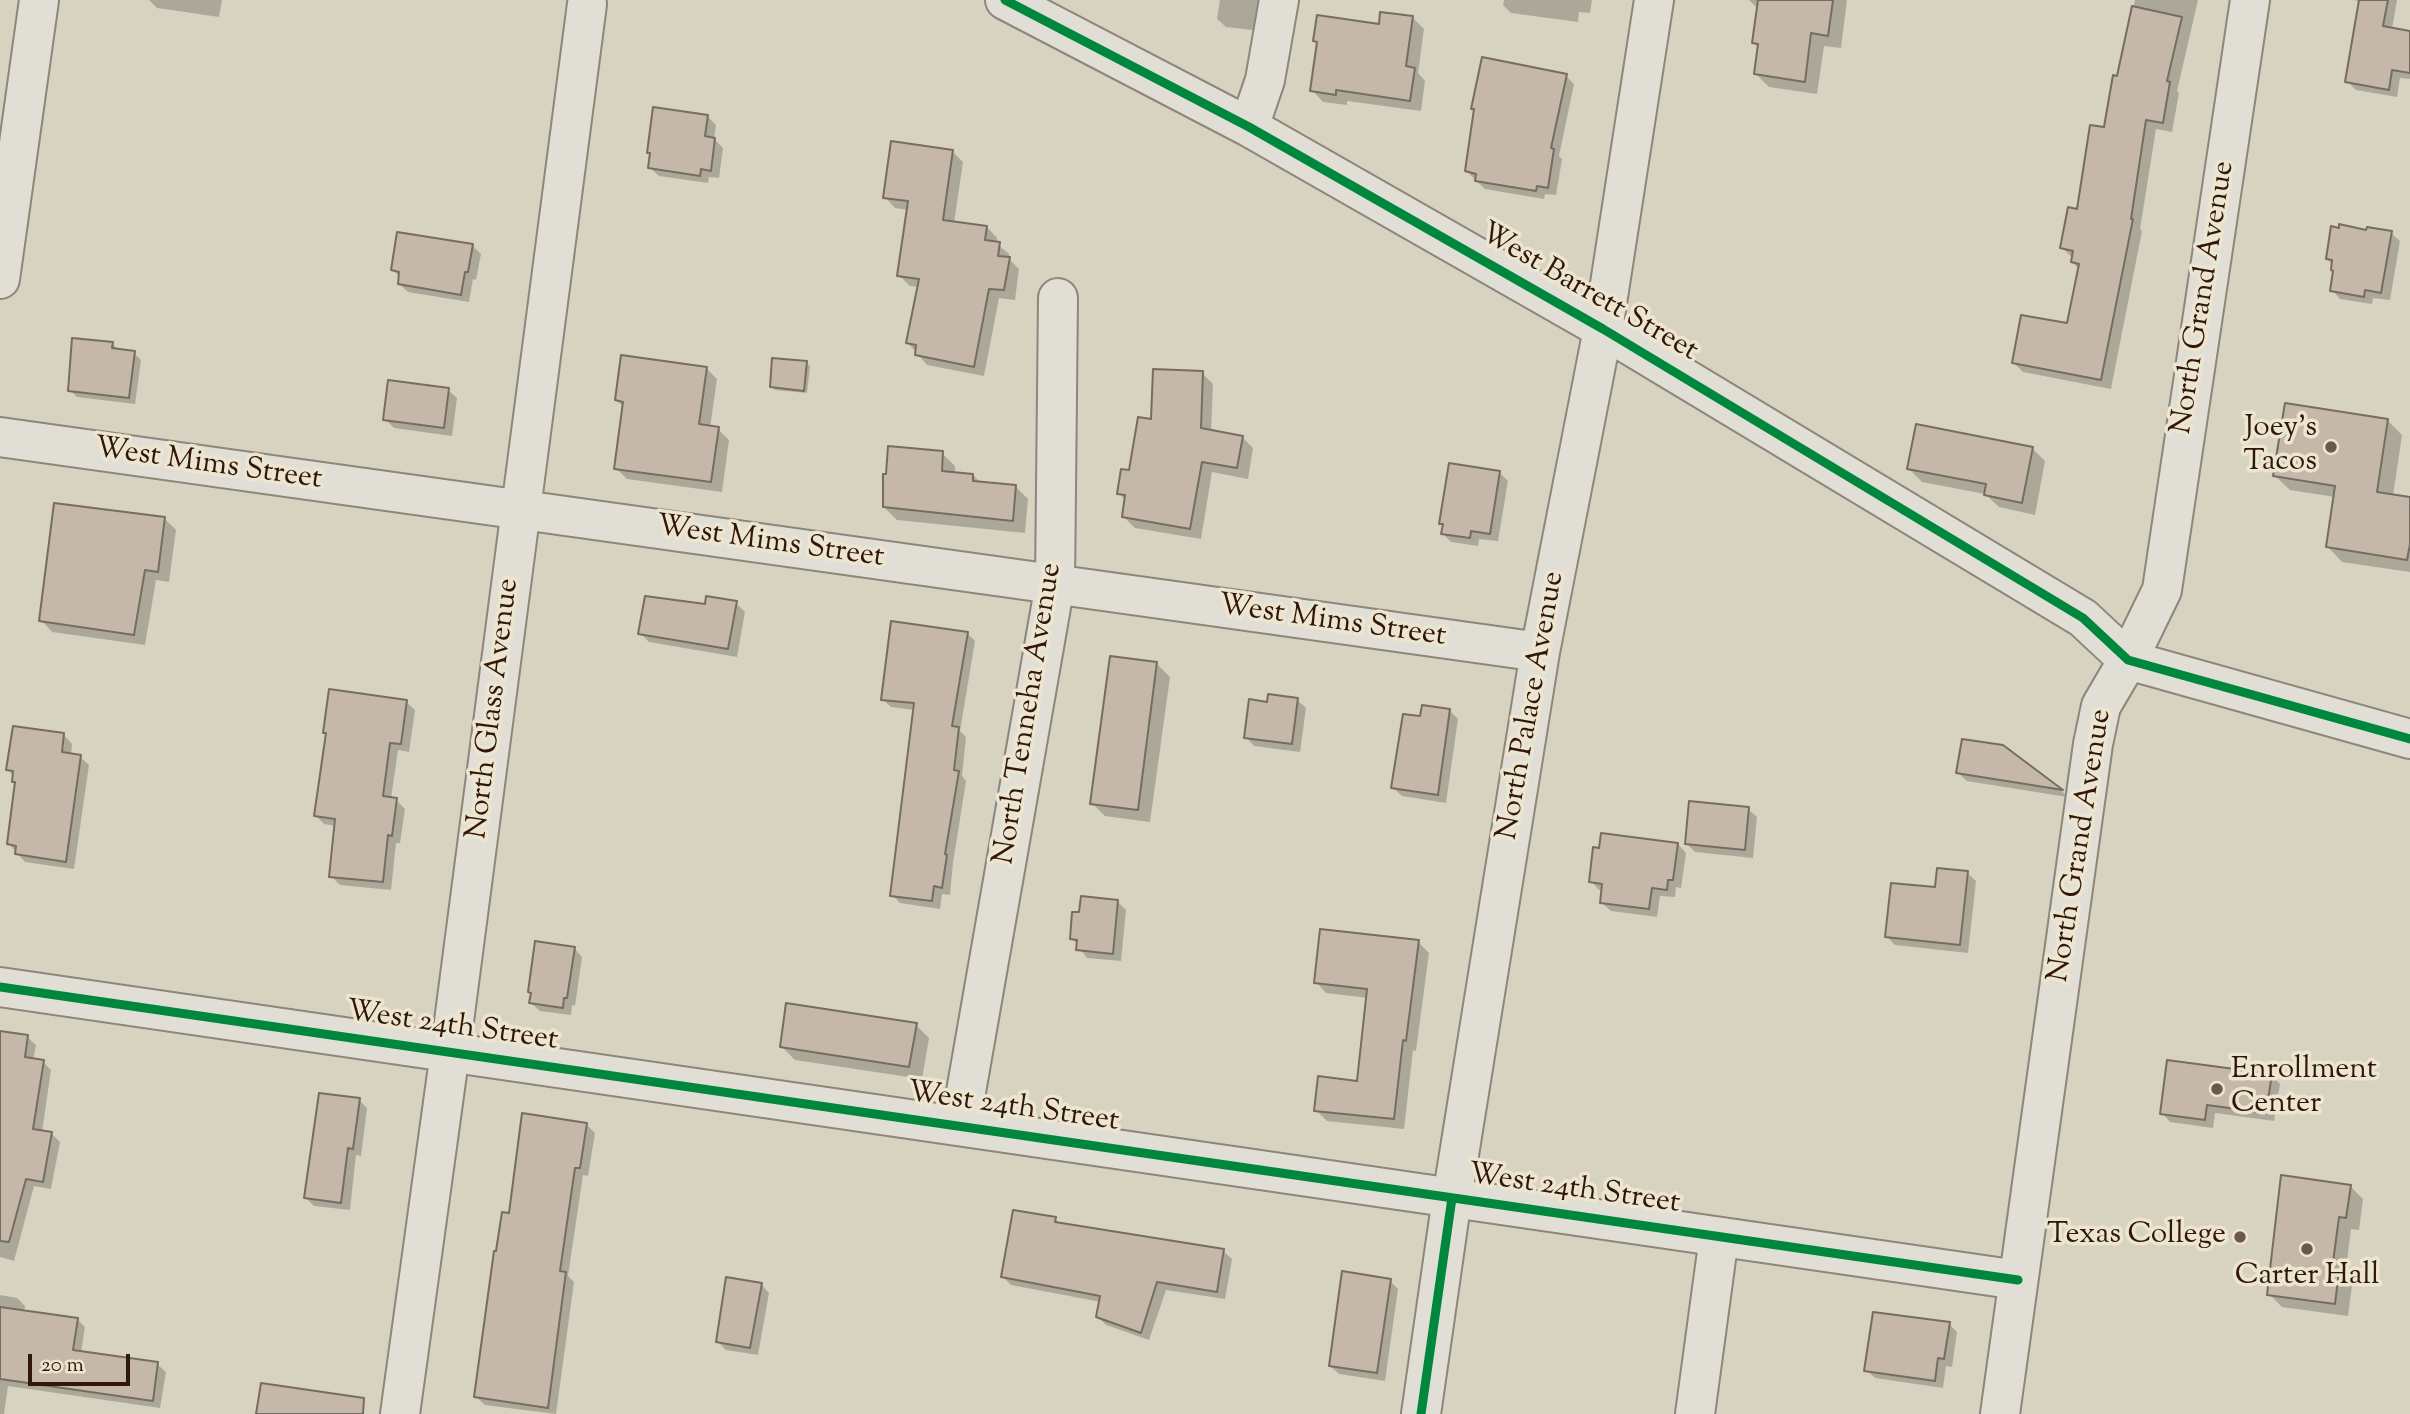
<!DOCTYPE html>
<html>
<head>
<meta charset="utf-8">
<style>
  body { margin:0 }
  #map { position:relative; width:2410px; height:1414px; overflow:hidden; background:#d8d2c0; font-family:"Sorts Mill Goudy",serif }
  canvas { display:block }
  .scale { position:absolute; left:28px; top:1354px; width:102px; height:32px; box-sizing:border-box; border:4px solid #31160a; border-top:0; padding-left:9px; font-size:21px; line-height:24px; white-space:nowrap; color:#31160a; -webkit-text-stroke:5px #ece5d0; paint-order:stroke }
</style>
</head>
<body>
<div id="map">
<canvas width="2410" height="1414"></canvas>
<div class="scale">20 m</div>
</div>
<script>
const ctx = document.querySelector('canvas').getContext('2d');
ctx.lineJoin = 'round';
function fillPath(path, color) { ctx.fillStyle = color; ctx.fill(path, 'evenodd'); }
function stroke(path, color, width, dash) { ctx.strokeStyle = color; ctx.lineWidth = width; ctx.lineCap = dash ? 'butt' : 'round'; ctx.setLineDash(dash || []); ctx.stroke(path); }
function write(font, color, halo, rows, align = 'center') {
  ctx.font = font + ' "Sorts Mill Goudy",serif'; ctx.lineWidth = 7; ctx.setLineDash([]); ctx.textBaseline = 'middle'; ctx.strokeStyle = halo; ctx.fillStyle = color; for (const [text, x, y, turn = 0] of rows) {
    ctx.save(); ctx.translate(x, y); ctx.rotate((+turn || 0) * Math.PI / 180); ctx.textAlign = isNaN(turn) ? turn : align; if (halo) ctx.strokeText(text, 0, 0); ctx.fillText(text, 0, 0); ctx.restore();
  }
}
fillPath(new Path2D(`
  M149,0h73l-3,17 -62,-9z
  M1220,0h48l-7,31 -35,-4 -9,-8z
  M1504,0h88l-2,13 -11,-1 -1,10 -67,-9 -8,-8z
  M1749,0h98l-6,48 -17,-2 -7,48 -48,-7 -13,-13 3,-26 -5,-5 4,-34z
  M2135,0h63l-21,91 2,2 -7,39 -16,-3 -16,100 2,2 -31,158 -88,-17 -10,-10 56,-37 10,-56 -7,-7 1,-4 -11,-10 16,-37 27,-82z
  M2354,0h43l-5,29 18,4v46l-10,-1 -3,19 -41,-7 -9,-9 14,-79z
  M1413,18l11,11 -6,44 7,8 -4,30 -74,-10v4l-24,-3 -11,-12 6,-46 -3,-3z
  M1566,76l8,8 -15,72 3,3 -6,36 -11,-1 -1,5 -59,-10 -19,-18 10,-60 -3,-3z
  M707,116l9,9 -2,14 9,9 -4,30 -10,-1 -1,6 -49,-7 -9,-8 2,-13 -3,-3z
  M952,151l11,11 -9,61 33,4 10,11 -1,5 13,11v5l10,10 -4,31 -16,-2 -15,78 -57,-11 -19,-22 11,-56 -9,-1 -11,-11 9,-65 -13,-2 -10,-11z
  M2368,232l23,1 9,8 -10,59 -17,-2 -1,6 -32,-5 -8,-9 3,-18 -2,-7 -6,-6z
  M472,245l9,9 -5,26 -3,-1 -4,23 -61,-10 -9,-8 1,-7 -7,-7z
  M112,343l7,8 15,2 7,7 -6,44 -58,-7 -7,-7z
  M806,362l4,4 -3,27 -32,-3 -4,-4z
  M706,368l11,11 -7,49 8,1 11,11 -7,52 -95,-13 -11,-11 8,-61 -8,-7z
  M1202,373l11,11 -2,48 31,5 11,11 -5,31 -36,-7 -11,67 -66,-11 -11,-11 2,-16 -7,-8 34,-72z
  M448,390l9,8 -5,38 -58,-8 -9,-9z
  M2387,420l15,15 -9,61 17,2v74l-68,-10 -14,-15 7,-50 -45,-7 -15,-14z
  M2032,448l13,13 -10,54 -36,-8 -14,-13 -63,-12 -13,-13z
  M942,453l13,13v8l18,1 8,8 34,3 13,13 -3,34 -128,-13 -13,-13z
  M1499,472l9,9 -10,60 -19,-2 -1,7 -27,-4 -8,-8 1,-8 -3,-3z
  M165,519l11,11 -7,52 -13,-2 -11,65 -93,-13 -11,-12z
  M736,603l9,9 -8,45 -88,-15 -9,-9 66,-27z
  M967,633l8,8 -15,90 6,6 -4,39 4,5 -13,82 -3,32 -8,-1 -2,15 -40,-6 -8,-8 22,-185 -23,-3 -9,-8z
  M1157,664l13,13 -20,145 -45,-6 -13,-13z
  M1297,700l9,8 -6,44 -46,-6 -8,-9 23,-33z
  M406,702l9,8 -6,42 -11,-2 -7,49 5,1 9,9 -5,34h-4l-5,47 -51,-5 -9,-9 5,-50 -12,-2 -8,-8 12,-81 -3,-3z
  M1450,711l8,8 -12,84 -44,-7 -9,-8 28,-70z
  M64,735l8,9 -1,11 9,2 9,8 -15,104 -49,-7 -16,-18 7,-60 -2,-3v-5l-6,-6z
  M2003,747l59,44 5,6 -100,-16 -9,-8z
  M1748,809l9,8 -4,41 -58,-6 -8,-8z
  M1678,844l8,9 -5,35 -5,-1 -1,10 -15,-1 -3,21 -46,-6 -9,-8 1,-13h-4l-8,-9z
  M1967,873l9,8 -8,72 -73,-8 -8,-8z
  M1117,901l9,9 -5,51 -34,-3 -15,-20z
  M1418,942l11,11 -13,98 -3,-1 -9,79 -77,-8 -11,-11 43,-27 9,-85 -42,-5 -10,-11z
  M574,948l8,9 -7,49 -3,-1 -1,10 -31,-4 -9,-8z
  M916,1025l13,13 -7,41 -127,-19 -13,-13z
  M0,1033l27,4 9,8 -3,15 10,2 8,8 -9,62 9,1 9,9 -9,47 -17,-3 -20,75 -14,-4z
  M2271,1075l9,9 -6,37 -59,-8 -2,15 -43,-6 -8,-9z
  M359,1100l8,8 -6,48 -5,-1 -6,55 -36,-4 -9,-9z
  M586,1124l9,9 -7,43 -5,-1 -15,101 6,6 -18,132 -71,-9 -9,-8 22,-144 12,-38z
  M2350,1186l13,13 -4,31 -8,-1 -6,49 7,7 -4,31 -66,-9 -13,-13z
  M1055,1219l5,5 163,27 9,8 -7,40 -59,-9 -17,50 -43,-15 -8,-8 3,-15 -90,-17 -8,-8z
  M1390,1281l8,8 -13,92 -46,-7 -9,-8z
  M761,1284l8,9 -11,62 -32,-5 -9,-9z
  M0,1295l17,3 8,8 -1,6 53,7 8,8 -4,26 76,11 9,8 -6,36 -152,-22 -4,28h-4z
  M1949,1324l8,8 -5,35 -6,-1 -3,22 -68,-10 -9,-8z`), '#0003');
const building = new Path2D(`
  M1758,0h75l-5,36 -17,-3 -6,49 -51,-8 4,-30 -6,-1z
  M2359,0h29l-5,26 27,5v42l-18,-3 -3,20 -44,-8z
  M2132,6l50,11 -15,64 3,1 -7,41 -17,-3 -15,99h2l-32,161 -89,-17 9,-48 46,8 12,-59 -8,-2 2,-11 -13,-3 8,-41 9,2 13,-84 14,2 9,-52 4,1z
  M1380,12l33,4 -7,50 9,2 -5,33 -74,-11v5l-26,-4 7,-49 -4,-1 4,-26 62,9z
  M1482,57l85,17 -16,74 3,1 -6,39 -11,-2 -1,5 -61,-10 1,-7 -11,-3 9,-62h-3z
  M653,107l55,8 -3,21 10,2 -4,33 -10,-2 -1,7 -52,-8 2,-15h-3z
  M891,141l62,9 -10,70 44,6 -2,14 15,2 -2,14 12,1 -6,33 -15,-1 -15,78 -59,-12 1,-10 -10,-2 13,-64 -22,-3 11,-75 -25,-3z
  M2339,224l27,6 1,-3 25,4 -11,62 -16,-3 -1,7 -34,-6 3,-20 -2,-1 1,-10 -6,-1 5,-33 8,2z
  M397,232l76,12 -5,28h-3l-4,23 -63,-11 1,-12 -8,-2z
  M72,338l41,4 -1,6 23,3 -6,47 -61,-7z
  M621,355l86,12 -8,57 20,3 -8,55 -97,-13 9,-67 -8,-2z
  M772,358l35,3 -3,30 -34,-4z
  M1153,369l50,2 -2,57 42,8 -6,32 -35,-6 -12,67 -68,-12 3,-22 -8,-1 4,-25 8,1 9,-53 13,2z
  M388,380l61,8 -5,40 -61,-8z
  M2285,403l103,16 -11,73 33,5v47l-3,16 -81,-13 9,-61 -62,-10z
  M1916,424l117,23 -11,56 -38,-8 2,-11 -79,-15z
  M888,446l55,5 -1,20 31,3v7l43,4 -3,36 -130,-14v-33h3z
  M1449,463l51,8 -10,63 -19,-3 -1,7 -29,-4 2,-10h-4z
  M54,503l111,14 -7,55 -13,-2 -11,65 -95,-14z
  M645,596l60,8 1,-8 31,5 -9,48 -90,-15z
  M891,621l77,11 -16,94 7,1 -5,43 5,1 -14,83 2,1 -5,33 -8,-2 -2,15 -42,-5 24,-193 -33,-3z
  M1110,656l47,6 -19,148 -48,-6z
  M329,689l78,11 -6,44 -11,-1 -7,53 14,2 -5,38 -4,-1 -5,47 -54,-5 6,-58 -21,-3 12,-83h-3z
  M1268,694l30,4 -6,46 -48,-6 5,-39 18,3z
  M1422,705l28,4 -12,86 -47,-7 12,-74 17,2z
  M13,726l51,7 -2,19 19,3 -15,107 -51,-8 1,-8 -9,-2 8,-62h-3l1,-11 -7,-1z
  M1962,739l41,6 60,45 -107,-17z
  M1689,801l60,6 -4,43 -60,-6z
  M1601,833l77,10 -5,37h-5l-1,10 -15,-2 -3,21 -49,-6 2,-19 -13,-2 4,-35 6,1z
  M1937,868l31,3 -8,74 -75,-8 6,-54 44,4z
  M1081,896l37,4 -5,54 -37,-4 1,-10 -7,-1 2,-27h7z
  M1320,929l99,11 -13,101 -3,-1 -9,79 -80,-8 4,-35 39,5 10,-92 -53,-6z
  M535,941l40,6 -8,51h-3l-1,10 -34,-5 2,-10 -3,-1z
  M786,1003l131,20 -8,44 -129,-20z
  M0,1031l28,4 -3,22 19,3 -11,69 19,3 -9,50 -17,-3 -17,63 -9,-1z
  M2167,1060l105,14 -6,39 -59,-8 -2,15 -45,-6z
  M319,1093l41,5 -7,51 -5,-1 -7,55 -37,-5z
  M522,1113l65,10 -7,45h-5l-15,103 6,1 -18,136 -74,-11 20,-146h2l6,-39 7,1z
  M2281,1175l70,10 -5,33 -7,-1 -7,53 7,1 -4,33 -68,-9z
  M1013,1210l43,7 -1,5 169,27 -7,43 -60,-10 -16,51 -45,-16 4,-21 -99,-19z
  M1342,1271l49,8 -14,94 -48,-7z
  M726,1277l36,6 -12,65 -34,-6z
  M0,1307l78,11 -5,32 85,12 -5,39 -153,-22z
  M1873,1312l77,10 -6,37 -6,-1 -3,23 -71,-10z
  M261,1383l103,15 -1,16h-107z`);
fillPath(building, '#c6b8a9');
stroke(building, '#756d63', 2);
const minor = new Path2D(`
  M1005,0l244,127 354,202 480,289 45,42 282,79
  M1249,127l16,-47 14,-80
  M0,279l39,-279
  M0,437l1540,215
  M0,987l2018,293
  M960,1126l95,-542 3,-286
  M400,1414l50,-362 137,-1048
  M1421,1414l31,-216 88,-546 63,-323 51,-329
  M1695,1414l24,-177
  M2000,1414l93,-670 8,-38 27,-46 34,-70 88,-590`);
stroke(minor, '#8d867b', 42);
stroke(minor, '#e1ded5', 38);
stroke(new Path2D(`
  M1005,0l244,127 354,202 480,289 45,42 282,79
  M0,987l2018,293
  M1421,1414l31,-216`), '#00873e', 9);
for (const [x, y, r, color] of [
  [2331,447,7,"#6b584a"],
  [2217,1089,7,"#6b584a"],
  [2240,1237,7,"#6b584a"],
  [2307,1249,7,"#6b584a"]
]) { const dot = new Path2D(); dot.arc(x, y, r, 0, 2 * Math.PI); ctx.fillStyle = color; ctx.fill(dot); stroke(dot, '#ece5d0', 2.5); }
write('30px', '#31160a', '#ece5d0', [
  ["West Barrett Street",1588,294,30],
  ["North Grand Avenue",2205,298,-81],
  ["West Mims Street",208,466,8],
  ["West Mims Street",770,544,8],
  ["West Mims Street",1332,623,8],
  ["North Palace Avenue",1533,706,-80],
  ["North Glass Avenue",495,709,-83],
  ["North Tenneha Avenue",1030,714,-81],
  ["North Grand Avenue",2082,846,-81],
  ["West 24th Street",452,1028,8],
  ["West 24th Street",1013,1109,8],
  ["West 24th Street",1574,1191,8]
]);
write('30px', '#31160a', '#ece5d0', [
  ["Joey's",2317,430],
  ["Tacos",2317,464],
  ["Enrollment",2231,1072,"left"],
  ["Center",2231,1106,"left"],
  ["Texas College",2226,1237],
  ["Carter Hall",2307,1278,"center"]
], 'right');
</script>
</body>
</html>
